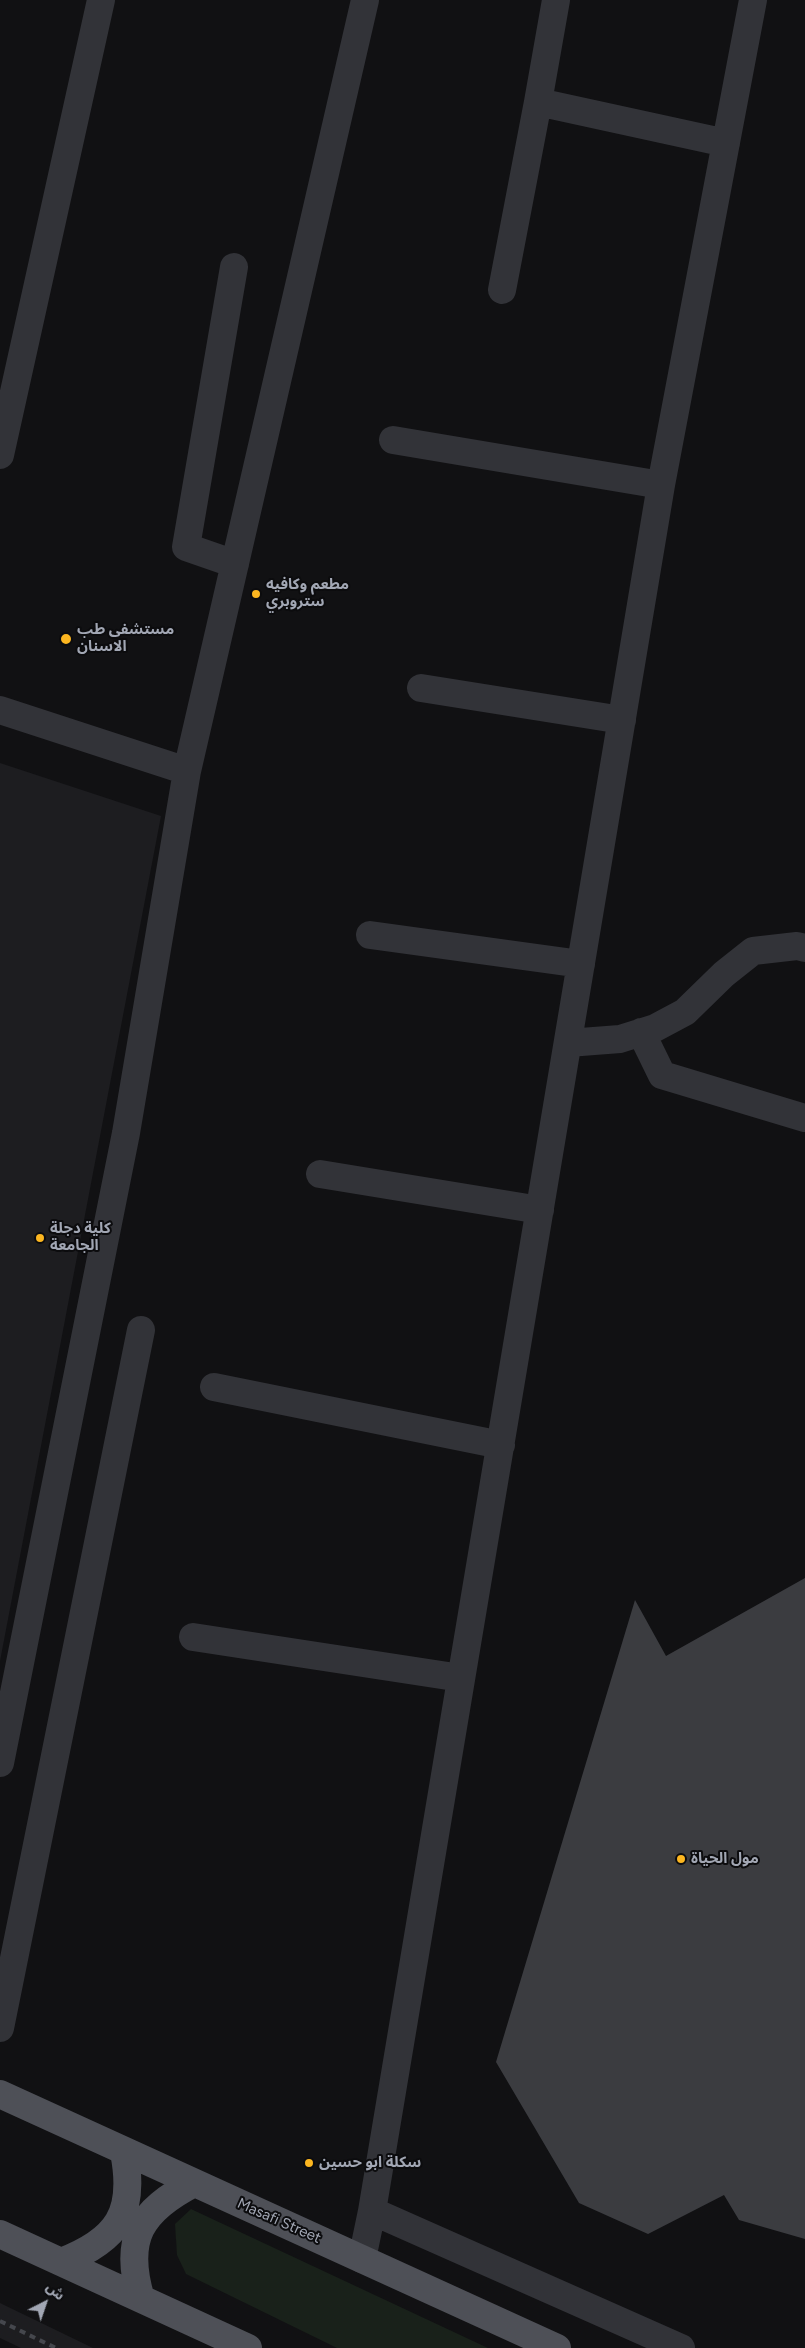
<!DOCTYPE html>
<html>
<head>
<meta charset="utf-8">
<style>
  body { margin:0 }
  #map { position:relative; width:805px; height:2348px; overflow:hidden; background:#111113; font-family:Figtree,"Noto Sans Arabic",sans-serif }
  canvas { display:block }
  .north { position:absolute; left:20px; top:2278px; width:50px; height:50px; -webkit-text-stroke:4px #0c0c0e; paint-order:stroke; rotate:41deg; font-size:14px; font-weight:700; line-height:20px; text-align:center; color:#a2a7b4 }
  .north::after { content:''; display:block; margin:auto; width:18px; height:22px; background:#a2a7b4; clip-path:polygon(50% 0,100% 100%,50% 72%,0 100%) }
</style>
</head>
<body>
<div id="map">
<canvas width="805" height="2348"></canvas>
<div class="north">ش</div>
</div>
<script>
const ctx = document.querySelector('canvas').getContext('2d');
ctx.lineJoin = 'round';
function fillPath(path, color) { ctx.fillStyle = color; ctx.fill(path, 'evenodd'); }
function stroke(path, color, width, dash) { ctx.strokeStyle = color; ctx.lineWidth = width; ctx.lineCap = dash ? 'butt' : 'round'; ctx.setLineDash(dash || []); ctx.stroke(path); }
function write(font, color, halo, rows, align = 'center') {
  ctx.font = font + ' Figtree,"Noto Sans Arabic",sans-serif'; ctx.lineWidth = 4; ctx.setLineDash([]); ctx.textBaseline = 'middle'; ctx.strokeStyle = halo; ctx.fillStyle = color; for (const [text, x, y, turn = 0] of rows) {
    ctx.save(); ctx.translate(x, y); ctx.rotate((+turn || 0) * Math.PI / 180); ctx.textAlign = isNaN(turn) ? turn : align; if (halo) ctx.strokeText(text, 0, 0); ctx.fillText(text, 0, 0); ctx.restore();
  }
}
fillPath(new Path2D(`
  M0,763l161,53 -161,845z
  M0,2303l93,45h-72l-21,-10z`), '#1d1d20');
fillPath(new Path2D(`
  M191,2209l297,139h-151l-151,-74 -9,-19 -2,-31z`), '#19211a');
fillPath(new Path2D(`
  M805,1578v661l-66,-19 -15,-25 -76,39 -69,-31 -83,-141 139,-462 31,56z`), '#3b3c40');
stroke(new Path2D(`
  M556,0l-18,102 188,41
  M234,267l-48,280 49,17
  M502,290l36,-188
  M393,440l268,45
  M0,455l101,-455
  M421,688l201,32
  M0,710l187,61
  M370,935l211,29
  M641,1032l21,43 143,43
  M568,1043l52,-4 35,-11 30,-16 39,-38 29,-23 44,-5 8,2
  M320,1174l220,36
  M214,1387l287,58
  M193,1637l268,41
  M0,1763l126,-630 61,-362 178,-771
  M0,2028l141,-698
  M372,2211l309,137
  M362,2259l10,-48 289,-1726 92,-485`), '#323338', 28);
stroke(new Path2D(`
  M0,2094l557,254
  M0,2234l248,114
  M61,2262c57,-22 75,-49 63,-110
  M141,2299c-18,-60 -1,-88 53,-116`), '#4e5057', 28);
stroke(new Path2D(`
  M0,2321l56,27`), '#45474d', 4, [6, 5]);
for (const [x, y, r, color] of [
  [256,594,5,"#fcb620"],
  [66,639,6,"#fcb620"],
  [40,1238,5,"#fcb620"],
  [681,1859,5,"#fcb620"],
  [309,2163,5,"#fcb620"]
]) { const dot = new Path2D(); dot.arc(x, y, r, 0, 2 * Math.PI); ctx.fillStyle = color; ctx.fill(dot); stroke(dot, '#0c0c0e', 2); }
write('bold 15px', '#a2a7b4', '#0c0c0e', [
  ["مطعم وكافيه",266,585],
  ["ستروبري",266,602],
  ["مستشفى طب",77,630],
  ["الاسنان",77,647],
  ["كلية دجلة",50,1229],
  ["الجامعة",50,1246],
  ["مول الحياة",691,1859],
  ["سكلة ابو حسين",319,2163]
], 'left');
write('15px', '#a2a7b4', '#0c0c0e', [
  ["Masafi Street",279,2221,24]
]);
</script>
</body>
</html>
